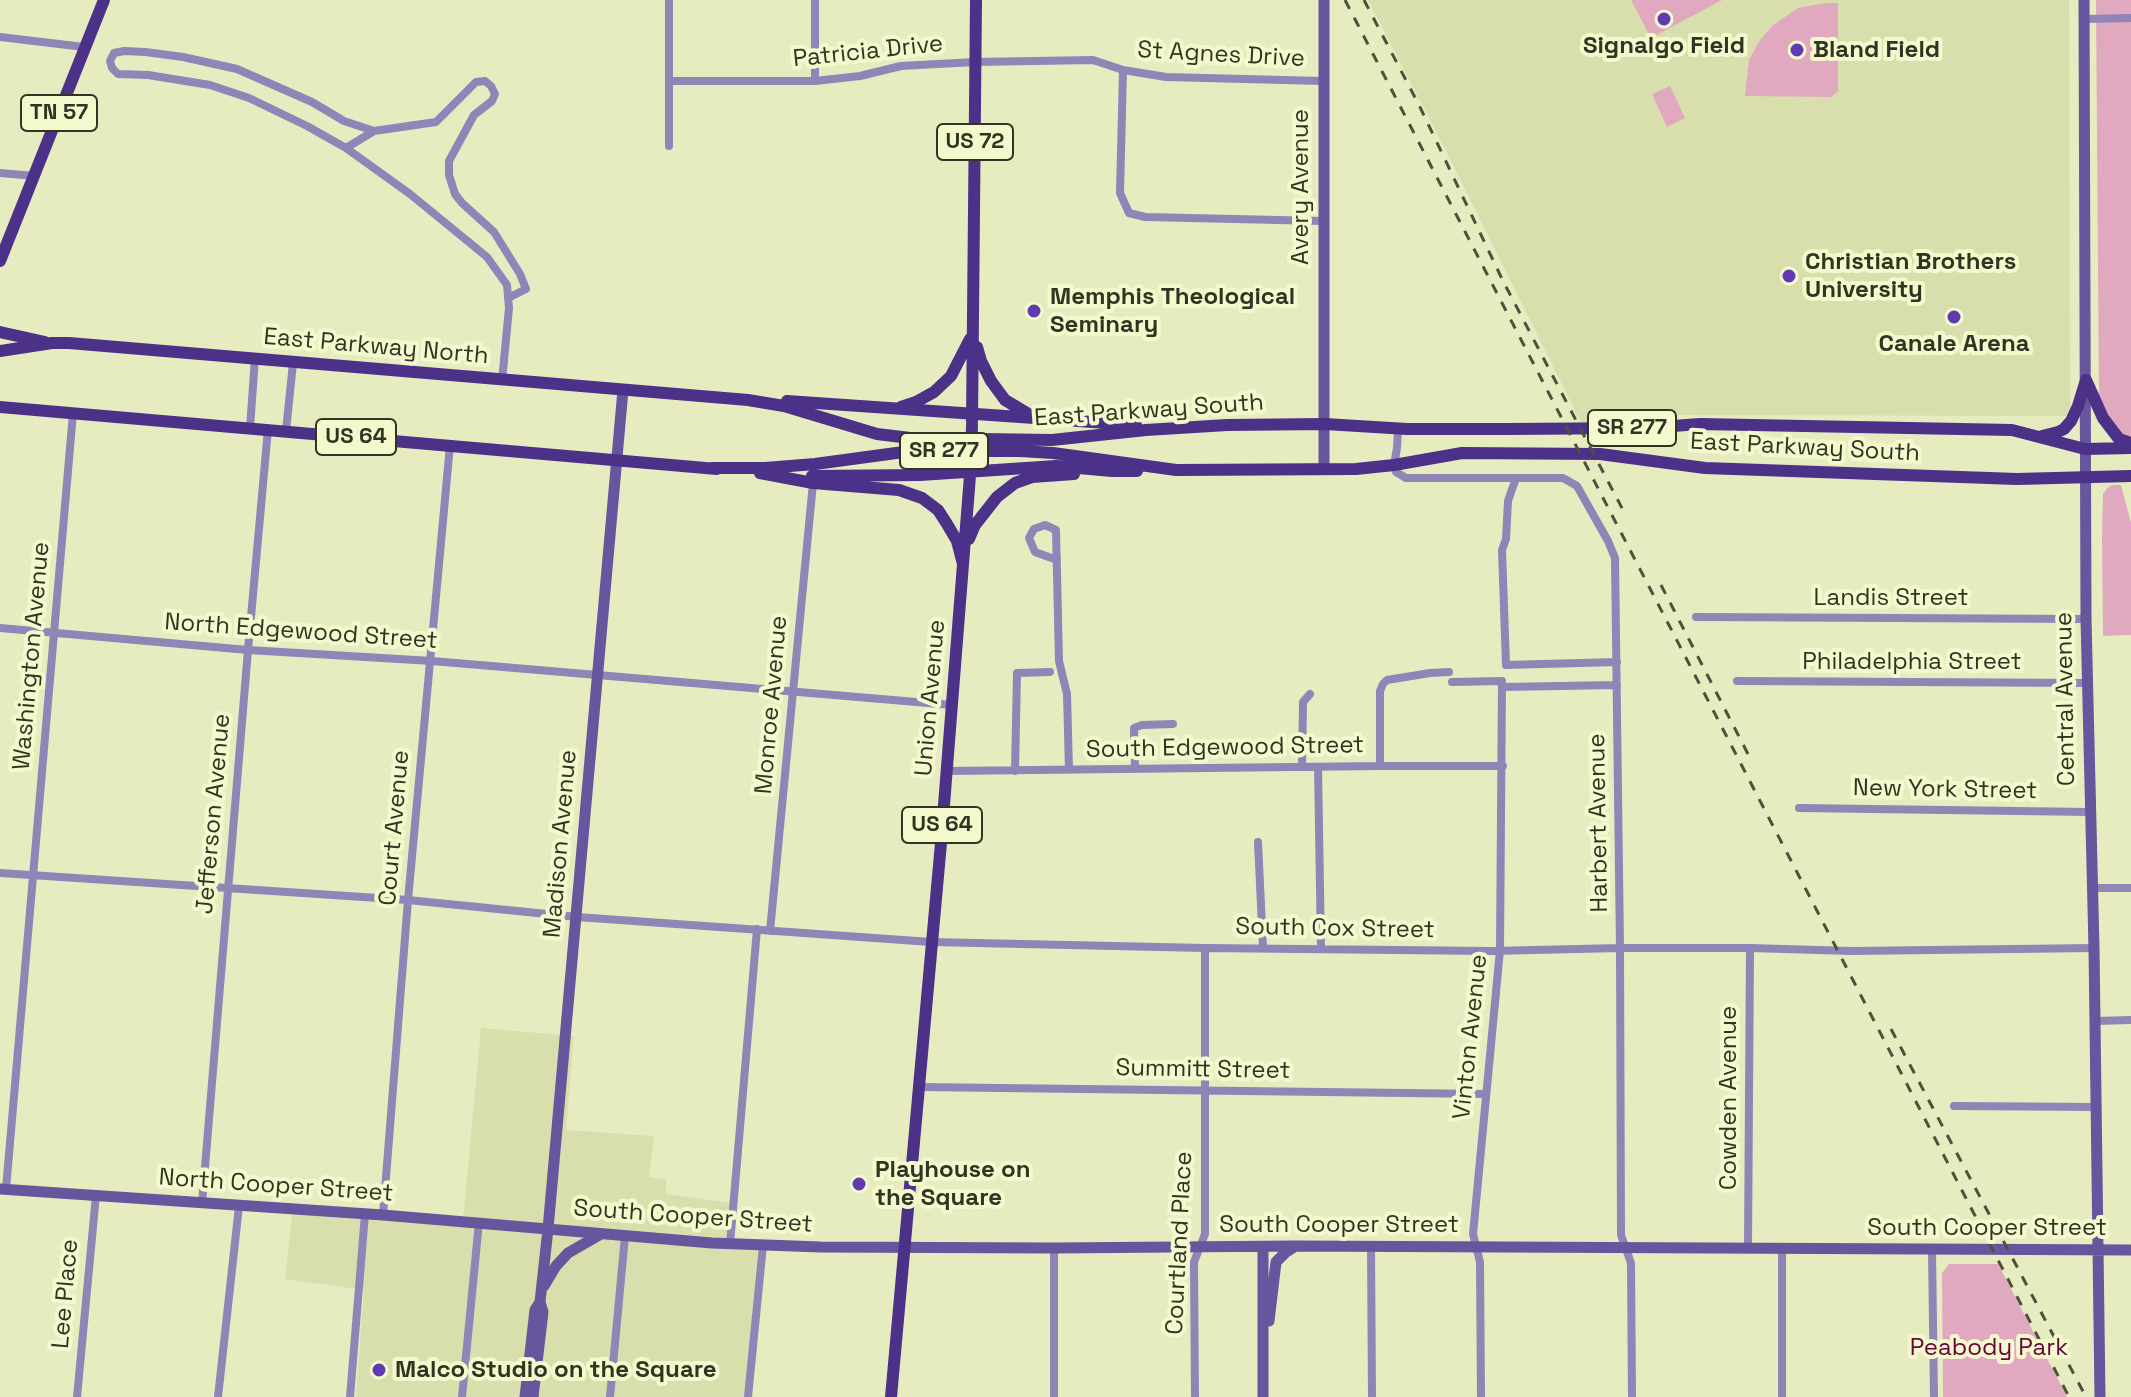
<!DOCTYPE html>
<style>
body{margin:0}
canvas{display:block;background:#e6ebc0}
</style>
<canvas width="2131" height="1397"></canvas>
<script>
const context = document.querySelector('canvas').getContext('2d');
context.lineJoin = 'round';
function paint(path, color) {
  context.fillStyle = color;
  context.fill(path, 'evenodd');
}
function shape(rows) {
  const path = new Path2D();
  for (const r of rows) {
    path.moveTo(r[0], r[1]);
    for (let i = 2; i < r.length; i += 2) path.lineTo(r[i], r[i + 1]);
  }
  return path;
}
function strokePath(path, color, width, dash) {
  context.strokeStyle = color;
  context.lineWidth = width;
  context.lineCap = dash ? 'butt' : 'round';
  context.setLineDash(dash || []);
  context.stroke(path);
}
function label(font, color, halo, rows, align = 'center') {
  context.font = font + ' "Space Grotesk",sans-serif';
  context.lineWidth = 8;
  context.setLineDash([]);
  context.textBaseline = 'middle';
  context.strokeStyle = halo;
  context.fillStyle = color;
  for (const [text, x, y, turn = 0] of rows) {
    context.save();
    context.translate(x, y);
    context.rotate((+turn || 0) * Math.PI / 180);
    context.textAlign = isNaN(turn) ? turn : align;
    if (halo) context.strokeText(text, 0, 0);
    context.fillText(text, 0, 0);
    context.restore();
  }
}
paint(shape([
 [1368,0,2069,0,2070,409,2066,416,1682,415,1581,423,1447,153],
 [481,1028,574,1036,566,1130,654,1136,649,1177,666,1179,666,1194,731,1203,727,1245,758,1248,745,1397,356,1397,364,1290,285,1279,293,1208,463,1221]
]), '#d9dfac');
paint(shape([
 [1631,0,1722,0,1651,38],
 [2096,0,2131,0,2131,440,2121,437,2099,399],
 [1825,3,1838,3,1838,91,1831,97,1745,96,1749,60,1760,40,1772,26,1798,8],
 [1670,86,1685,118,1667,127,1652,94],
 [2112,485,2121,485,2131,523,2131,635,2103,636,2102,536,2103,494,2107,488],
 [1949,1264,1998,1264,2067,1397,1943,1397,1942,1273]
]), '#e1a9bf');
strokePath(shape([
 [669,0,669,146],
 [815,0,815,81],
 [2085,19,2131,18],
 [0,37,84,47],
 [1123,70,1120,193,1129,213,1145,217,1323,221],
 [669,81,815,81,860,76,901,66,975,62,1093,60,1123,70,1166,77,1323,81],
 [374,131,344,121,312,102,237,69,183,57,145,52,124,51,114,53,110,61,112,68,118,74,148,75,210,85,249,98,307,126,346,148,410,194,487,257,507,285,509,308,502,381],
 [346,148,374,131,436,122,476,82,485,81,491,86,495,94,492,101,474,115,449,161,449,175,455,194,462,203,494,232,520,274,526,289,508,298],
 [0,173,35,176],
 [250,428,255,358],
 [1398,428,1397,448,1394,465,1396,472,1406,478,1563,478,1577,486,1608,541,1615,558,1620,948,1621,1235,1631,1263,1632,1397],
 [286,431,293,363],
 [1516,478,1508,501,1506,539,1502,550,1506,665,1617,662],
 [1057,560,1035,552,1029,538,1034,529,1045,525,1056,530,1059,661,1067,694,1069,770],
 [1696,617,2086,619],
 [0,628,248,650,432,661,952,705],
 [1737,681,2087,683],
 [1452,682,1502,681,1500,950,1473,1234,1480,1262,1481,1397],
 [1502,687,1617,685],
 [1380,766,1380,691,1383,684,1387,680,1430,673,1449,672],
 [1302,767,1303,702,1310,694],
 [1318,767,1321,949],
 [1135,769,1134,728,1142,725,1173,724],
 [947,771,1380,766,1503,766],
 [1015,771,1017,673,1050,672],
 [1799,808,2090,812],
 [1258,842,1263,948],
 [0,873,408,900,577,917,931,942,1205,948,1491,951,1620,948,1750,948,1851,951,2094,948],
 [2092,888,2131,888],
 [770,931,813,483],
 [2095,1021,2131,1020],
 [920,1087,1485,1094],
 [1954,1106,2096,1107],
 [6,1189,73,413],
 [202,1203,248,650,268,429],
 [383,1215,408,900,450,445],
 [730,1244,757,929],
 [1371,1247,1372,1397],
 [1748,1248,1750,948],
 [1782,1248,1782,1397],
 [1932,1250,1934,1397],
 [77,1397,96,1195],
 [218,1397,239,1206],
 [350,1397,365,1214],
 [462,1397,479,1222],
 [610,1397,625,1236],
 [748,1397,763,1245],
 [1054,1397,1054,1248],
 [1195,1397,1194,1262,1205,1234,1205,948]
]), '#8f85b7', 8);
strokePath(shape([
 [1324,0,1324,469],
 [2084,0,2086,619,2094,948,2100,1397],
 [0,1189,383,1215,712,1243,820,1247,1054,1248,1295,1246,2131,1250],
 [1263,1247,1263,1397],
 [544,1286,556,1266,568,1253,601,1234],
 [1269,1321,1276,1262,1285,1253,1294,1247],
 [525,1397,535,1310,540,1302,548,1229,623,390],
 [533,1397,543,1312,540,1302]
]), '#67559d', 11);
strokePath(shape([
 [0,261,104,0],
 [0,332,45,342],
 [977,347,981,361,991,381,1005,400,1030,415],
 [0,351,52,343,69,343,748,400,784,406,877,434,910,438,1052,440,1146,430,1227,425,1325,424,1407,429,1506,429,1646,428,1700,424,2012,430,2085,449,2131,448],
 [2086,380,2103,418,2119,439,2131,443],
 [787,401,1136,425],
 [0,407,717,469],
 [901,407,916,402,934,392,951,376,970,339],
 [972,421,976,0],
 [2042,436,2058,432,2064,429,2071,421,2078,406,2086,380],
 [712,468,765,468,815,464,911,451,1020,451,1053,453,1176,470,1356,469,1394,465,1462,453,1600,454,1705,468,2017,479,2131,476],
 [760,473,813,483,899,490,922,498,938,510,947,524,957,541,963,564],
 [812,476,920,475,1056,466,1112,471,1137,471],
 [969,539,975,525,997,497,1015,483,1032,477,1074,474],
 [891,1397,941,843,971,463]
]), '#4c3189', 12);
strokePath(shape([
 [1345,0,2069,1397],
 [1364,0,1419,105,1503,281,1623,510],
 [1661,585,1749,756],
 [1891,1029,2086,1397]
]), '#4e503b', 3, [10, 10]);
strokePath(shape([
 [971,463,972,425]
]), '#4c3189', 12);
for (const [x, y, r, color] of [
 [1664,19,8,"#613ab2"],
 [1797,50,8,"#613ab2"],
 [1789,276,8,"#613ab2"],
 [1034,311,8,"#613ab2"],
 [1954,317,8,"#613ab2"],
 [859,1184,8,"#613ab2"],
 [379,1370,8,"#613ab2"]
]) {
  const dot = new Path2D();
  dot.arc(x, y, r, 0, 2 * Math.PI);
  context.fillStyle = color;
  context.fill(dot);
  strokePath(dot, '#f3f9cd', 3);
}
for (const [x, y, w] of [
 [59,113,76],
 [975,142,76],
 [1632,428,88],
 [356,437,80],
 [944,451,88],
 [942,825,80]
]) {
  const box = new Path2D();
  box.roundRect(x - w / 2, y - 18, w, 36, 6);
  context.fillStyle = '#f3f9cd';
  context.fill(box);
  strokePath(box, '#323423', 2);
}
label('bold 22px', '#323423', null, [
 ["TN 57",59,113],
 ["US 72",975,142],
 ["SR 277",1632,428],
 ["US 64",356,437],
 ["SR 277",944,451],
 ["US 64",942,825]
]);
label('bold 24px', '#323423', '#f3f9cd', [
 ["Signalgo Field",1664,46,"center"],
 ["Bland Field",1813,50],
 ["Christian Brothers",1805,262],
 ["University",1805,290],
 ["Memphis Theological",1050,297],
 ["Seminary",1050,325],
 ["Canale Arena",1954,344,"center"],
 ["Playhouse on",875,1170],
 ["the Square",875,1198],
 ["Malco Studio on the Square",395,1370]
], 'left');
label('24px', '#323423', '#f3f9cd', [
 ["Patricia Drive",868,52,-6],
 ["St Agnes Drive",1221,55,3],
 ["Avery Avenue",1301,187,-90],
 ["East Parkway North",376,347,5],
 ["East Parkway South",1149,411,-4],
 ["East Parkway South",1805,448,3],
 ["Landis Street",1891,598],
 ["North Edgewood Street",301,632,4],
 ["Washington Avenue",32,656,-85],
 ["Philadelphia Street",1912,662],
 ["Union Avenue",931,698,-85],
 ["Central Avenue",2066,699,-91],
 ["Monroe Avenue",772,705,-85],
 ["South Edgewood Street",1225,748,-1],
 ["New York Street",1945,790,1],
 ["Jefferson Avenue",214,814,-85],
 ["Harbert Avenue",1599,823,-91],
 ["Court Avenue",395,828,-85],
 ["Madison Avenue",561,844,-85],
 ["South Cox Street",1335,929,1],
 ["Vinton Avenue",1471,1037,-84],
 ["Summitt Street",1203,1070,1],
 ["Cowden Avenue",1729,1098,-90],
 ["North Cooper Street",276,1186,4],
 ["South Cooper Street",693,1217,4],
 ["South Cooper Street",1339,1225],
 ["South Cooper Street",1987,1228],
 ["Courtland Place",1180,1243,-87],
 ["Lee Place",66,1294,-85]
]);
label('24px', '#67043d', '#f3f9cd', [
 ["Peabody Park",1989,1348]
]);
</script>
